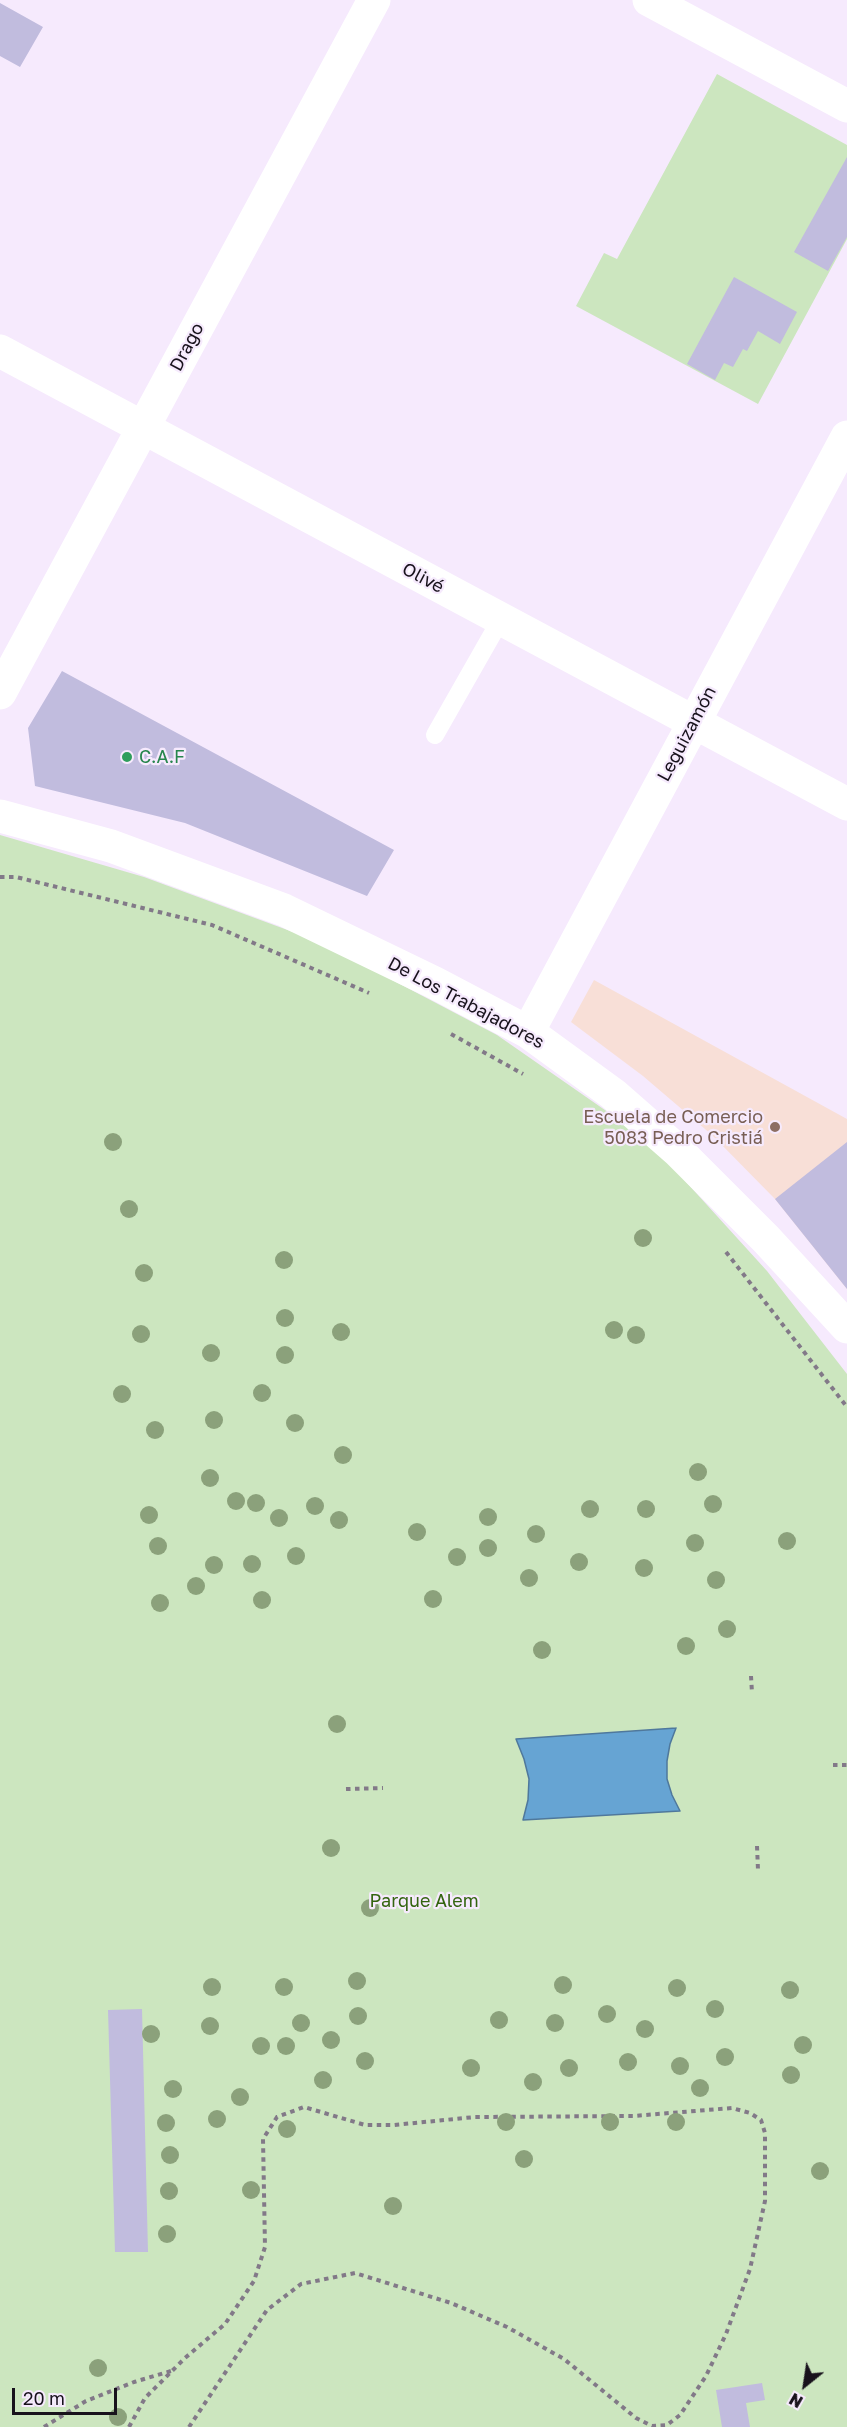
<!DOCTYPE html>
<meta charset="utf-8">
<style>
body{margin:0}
#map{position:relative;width:847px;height:2427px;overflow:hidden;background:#f6eafd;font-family:"Golos Text",sans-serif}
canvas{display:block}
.north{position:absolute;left:775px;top:2355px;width:60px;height:60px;-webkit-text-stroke:4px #f6eafd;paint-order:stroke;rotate:210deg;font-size:16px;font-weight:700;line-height:24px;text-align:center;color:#18121c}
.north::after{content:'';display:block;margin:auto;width:21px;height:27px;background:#18121c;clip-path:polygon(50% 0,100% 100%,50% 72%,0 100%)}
.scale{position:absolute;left:12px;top:2388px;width:105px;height:27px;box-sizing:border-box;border:3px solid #18121c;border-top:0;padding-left:8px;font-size:18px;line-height:21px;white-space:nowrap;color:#18121c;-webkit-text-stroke:4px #f6eafd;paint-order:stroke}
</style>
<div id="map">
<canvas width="847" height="2427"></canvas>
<div class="north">N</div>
<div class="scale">20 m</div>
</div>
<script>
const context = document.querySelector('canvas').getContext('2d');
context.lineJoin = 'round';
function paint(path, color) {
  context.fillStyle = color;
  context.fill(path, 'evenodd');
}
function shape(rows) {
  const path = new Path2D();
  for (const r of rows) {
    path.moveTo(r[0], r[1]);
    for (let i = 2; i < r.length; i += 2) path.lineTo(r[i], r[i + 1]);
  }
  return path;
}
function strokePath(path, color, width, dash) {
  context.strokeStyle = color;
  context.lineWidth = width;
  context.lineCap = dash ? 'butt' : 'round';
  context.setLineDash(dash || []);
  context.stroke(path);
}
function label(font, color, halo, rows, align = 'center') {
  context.font = font + ' "Golos Text",sans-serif';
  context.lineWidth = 4.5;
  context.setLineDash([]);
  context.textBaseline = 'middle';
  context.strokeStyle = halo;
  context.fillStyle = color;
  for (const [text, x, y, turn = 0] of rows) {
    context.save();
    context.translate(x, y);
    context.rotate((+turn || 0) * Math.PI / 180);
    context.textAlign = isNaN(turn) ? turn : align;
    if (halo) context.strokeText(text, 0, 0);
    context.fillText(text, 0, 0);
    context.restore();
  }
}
paint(shape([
 [594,980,847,1119,847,1289,775,1199,712,1135,643,1076,571,1022]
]), '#f8dfd7');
paint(shape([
 [717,74,847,145,847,239,758,404,576,306,604,253,617,259],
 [0,835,144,877,320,942,497,1035,648,1140,767,1271,847,1374,847,2427,0,2427]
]), '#cce6bf');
const water = shape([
 [676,1728,670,1744,667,1761,667,1779,672,1795,680,1811,523,1820,528,1800,529,1779,524,1759,516,1739,676,1728]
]);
paint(water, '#66a4d3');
strokePath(water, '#4f789c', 1.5);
paint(shape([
 [0,3,43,27,20,67,0,56],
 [847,157,847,237,828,271,794,252],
 [734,277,797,312,780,344,758,331,747,351,743,349,733,367,724,363,715,380,687,364],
 [62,671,394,850,367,896,185,823,35,786,28,728],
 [847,1142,847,1289,775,1199],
 [142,2009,148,2252,115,2252,108,2010],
 [762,2383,765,2400,746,2403,750,2427,722,2427,716,2390]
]), '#c1bcde');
strokePath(shape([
 [0,877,16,877,212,925,369,993],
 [451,1034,523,1074],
 [726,1252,847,1407],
 [751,1676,752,1693],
 [833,1765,847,1765],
 [346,1789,383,1788],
 [757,1846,758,1870],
 [44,2427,86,2401,134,2382,171,2371],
 [129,2427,145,2398,185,2358,225,2324,254,2281,265,2247,263,2139,277,2117,304,2107,365,2125,394,2125,475,2117,633,2116,732,2108,750,2113,761,2120,765,2133,765,2201,750,2269,726,2334,706,2376,680,2415,667,2425,652,2426,636,2418,564,2359,507,2327,451,2303,355,2273,301,2284,267,2310,189,2427]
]), '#827988', 4, [4.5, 4.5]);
strokePath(shape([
 [435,735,501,619]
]), '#fff', 18);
strokePath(shape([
 [649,0,847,106],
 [0,351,847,804],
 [0,693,374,0],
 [0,816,111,846,284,910,435,983,528,1032,613,1094,678,1151,766,1239,847,1327],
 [528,1032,847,437]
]), '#fff', 33);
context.fillStyle = '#8ba17b';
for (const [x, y] of [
 [113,1142],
 [129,1209],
 [643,1238],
 [284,1260],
 [144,1273],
 [285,1318],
 [614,1330],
 [341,1332],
 [141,1334],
 [636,1335],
 [211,1353],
 [285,1355],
 [262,1393],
 [122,1394],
 [214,1420],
 [295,1423],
 [155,1430],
 [343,1455],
 [698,1472],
 [210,1478],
 [236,1501],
 [256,1503],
 [713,1504],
 [315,1506],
 [590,1509],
 [646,1509],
 [149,1515],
 [488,1517],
 [279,1518],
 [339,1520],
 [417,1532],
 [536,1534],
 [787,1541],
 [695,1543],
 [158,1546],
 [488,1548],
 [296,1556],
 [457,1557],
 [579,1562],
 [252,1564],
 [214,1565],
 [644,1568],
 [529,1578],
 [716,1580],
 [196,1586],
 [433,1599],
 [262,1600],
 [160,1603],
 [727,1629],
 [686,1646],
 [542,1650],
 [337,1724],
 [331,1848],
 [370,1908],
 [357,1981],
 [563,1985],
 [212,1987],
 [284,1987],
 [677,1988],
 [790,1990],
 [715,2009],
 [607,2014],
 [358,2016],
 [499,2020],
 [301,2023],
 [555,2023],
 [210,2026],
 [645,2029],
 [151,2034],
 [331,2040],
 [803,2045],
 [261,2046],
 [286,2046],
 [725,2057],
 [365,2061],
 [628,2062],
 [680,2066],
 [471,2068],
 [569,2068],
 [791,2075],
 [323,2080],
 [533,2082],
 [700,2088],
 [173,2089],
 [240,2097],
 [217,2119],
 [506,2122],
 [610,2122],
 [676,2122],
 [166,2123],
 [287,2129],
 [170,2155],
 [524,2159],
 [820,2171],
 [251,2190],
 [169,2191],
 [393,2206],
 [167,2234],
 [98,2368],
 [118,2417]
]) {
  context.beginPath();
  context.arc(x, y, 9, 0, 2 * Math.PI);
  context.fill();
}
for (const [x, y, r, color] of [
 [127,757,6,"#2e9e5b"],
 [775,1127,6,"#8d6e63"]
]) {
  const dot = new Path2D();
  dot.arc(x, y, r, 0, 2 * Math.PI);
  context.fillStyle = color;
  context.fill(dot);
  strokePath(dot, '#f6eafd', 2);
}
label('18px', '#18121c', '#f6eafd', [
 ["Drago",187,347,-62],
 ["Olivé",423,578,28],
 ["Leguizamón",687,734,-62],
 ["De Los Trabajadores",466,1003,28]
]);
label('18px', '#27864d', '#f6eafd', [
 ["C.A.F",139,757]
], 'left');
label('18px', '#785e54', '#f6eafd', [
 ["Escuela de Comercio",763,1117],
 ["5083 Pedro Cristiá",763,1138]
], 'right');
label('18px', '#346510', '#f6eafd', [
 ["Parque Alem",424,1901]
]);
</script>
